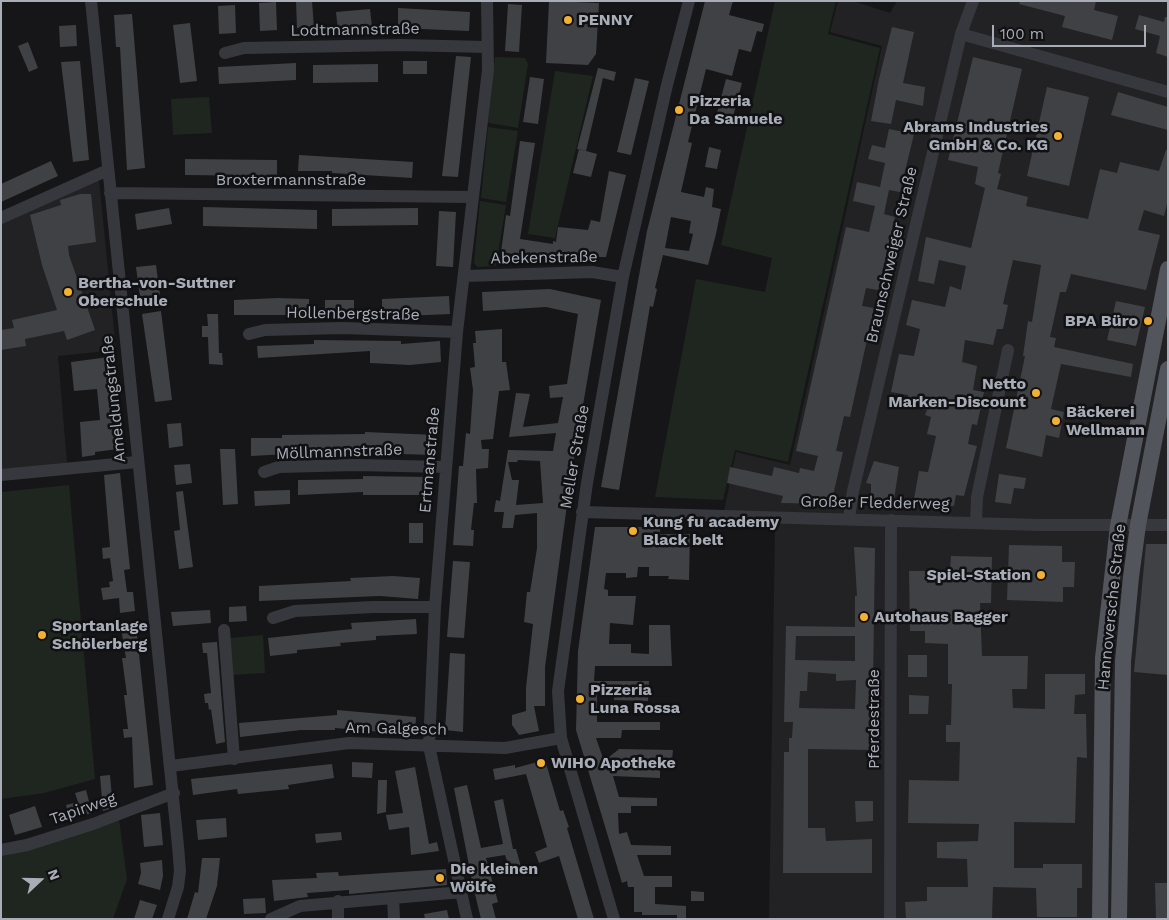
<!DOCTYPE html>
<meta charset="utf-8">
<style>
body{margin:0}
#map{position:relative;width:1169px;height:920px;overflow:hidden;background:#161618;font-family:"Work Sans",sans-serif}
canvas{display:block}
.frame{position:absolute;inset:0;border:2px solid #a8adb8;pointer-events:none}
.north{position:absolute;left:15px;top:855px;width:50px;height:50px;-webkit-text-stroke:4px #111113;paint-order:stroke;rotate:69deg;font-size:14px;font-weight:700;line-height:20px;text-align:center;color:#a8adb8}
.north::after{content:'';display:block;margin:auto;width:18px;height:22px;background:#a8adb8;clip-path:polygon(50% 0,100% 100%,50% 72%,0 100%)}
.scale{position:absolute;left:992px;top:25px;width:154px;height:22px;box-sizing:border-box;border:2px solid #a8adb8;border-top:0;padding-left:6px;font-size:15px;line-height:18px;white-space:nowrap;color:#a8adb8;-webkit-text-stroke:4px #111113;paint-order:stroke}
</style>
<div id="map">
<canvas width="1169" height="920"></canvas>
<div class="frame"></div>
<div class="north">N</div>
<div class="scale">100 m</div>
</div>
<script>
const context = document.querySelector('canvas').getContext('2d');
context.lineJoin = 'round';
function paint(path, color) {
  context.fillStyle = color;
  context.fill(path, 'evenodd');
}
function shape(rows) {
  const path = new Path2D();
  for (const r of rows) {
    path.moveTo(r[0], r[1]);
    for (let i = 2; i < r.length; i += 2) path.lineTo(r[i], r[i + 1]);
  }
  return path;
}
function strokePath(path, color, width, dash) {
  context.strokeStyle = color;
  context.lineWidth = width;
  context.lineCap = dash ? 'butt' : 'round';
  context.setLineDash(dash || []);
  context.stroke(path);
}
function label(font, color, halo, rows, align = 'center') {
  context.font = font + ' "Work Sans",sans-serif';
  context.lineWidth = 5;
  context.setLineDash([]);
  context.textBaseline = 'middle';
  context.strokeStyle = halo;
  context.fillStyle = color;
  for (const [text, x, y, turn = 0] of rows) {
    context.save();
    context.translate(x, y);
    context.rotate((+turn || 0) * Math.PI / 180);
    context.textAlign = isNaN(turn) ? turn : align;
    if (halo) context.strokeText(text, 0, 0);
    context.fillText(text, 0, 0);
    context.restore();
  }
}
paint(shape([
 [838,1,853,1,890,13,897,1,1168,1,1168,919,769,919,775,527,721,526,736,452,790,465,844,221,882,46,830,32],
 [99,180,116,350,58,356,67,463,1,470,1,224]
]), '#222225');
paint(shape([
 [775,1,836,1,828,34,880,48,788,462,735,450,723,500,655,497,696,279,765,292,772,258,721,245],
 [495,57,525,58,528,64,518,128,489,123,488,121],
 [555,71,593,76,555,238,528,234],
 [209,97,212,133,173,135,171,99],
 [488,127,518,131,506,202,481,198],
 [480,201,506,205,496,266,477,267,474,263],
 [69,485,95,779,44,793,1,799,1,492],
 [263,635,265,673,232,675,230,638],
 [119,819,127,879,113,919,1,919,1,857]
]), '#1e261f');
paint(shape([
 [296,1,312,1,314,28,297,28],
 [549,1,599,3,596,54,588,65,546,63],
 [705,1,733,1,729,15,764,24,762,32,757,31,751,52,739,49,732,76,706,69,688,142,692,143,681,192,704,197,706,187,714,189,712,207,721,209,716,234,708,265,663,255,655,288,657,289,653,307,650,306,619,490,601,487,647,231],
 [671,217,691,221,689,233,693,234,689,251,665,248],
 [1020,1,1096,1,1094,10,1118,16,1112,40,1062,27,1065,16,1019,4],
 [276,2,277,30,260,31,259,3],
 [508,4,522,5,519,52,505,51],
 [235,5,236,33,219,34,218,6],
 [398,8,470,12,469,31,398,28],
 [370,9,372,27,338,30,336,12],
 [132,14,145,168,127,170,120,47,116,47,114,15],
 [1139,15,1164,22,1165,17,1168,17,1168,57,1156,53,1160,36,1135,29],
 [190,23,197,81,180,83,173,25],
 [76,25,77,46,60,47,59,26],
 [892,27,914,32,903,83,925,87,923,106,896,100,891,124,871,121,879,79],
 [28,42,38,68,29,72,18,46],
 [456,56,471,57,458,177,442,176],
 [973,57,1022,69,998,173,1001,174,997,189,1028,197,1026,206,1088,219,1100,169,1117,173,1120,162,1159,171,1166,150,1168,150,1168,200,1164,216,1144,210,1138,230,1160,235,1146,290,1071,274,1066,292,1060,292,1050,337,1056,338,1054,347,1133,364,1131,377,1061,364,1051,409,1064,412,1059,438,1046,435,1042,457,1006,448,1025,356,1023,356,1028,321,1032,322,1041,265,1013,260,1003,304,1008,305,1003,329,997,329,993,345,965,340,962,362,977,366,973,390,984,392,977,425,972,424,968,444,977,446,964,496,956,495,954,506,913,504,919,471,928,472,936,436,927,434,931,417,925,415,927,410,906,406,908,395,891,392,899,354,914,356,920,329,906,325,912,300,945,307,950,286,961,290,966,266,939,260,934,284,918,281,926,237,971,248,985,188,975,184,978,167,948,160],
 [80,61,89,160,73,162,61,62],
 [403,61,427,61,427,74,403,74],
 [296,63,296,80,219,84,218,67],
 [378,64,378,82,313,83,313,65],
 [598,68,616,72,614,81,603,78,586,151,577,149],
 [530,77,544,79,538,124,523,122],
 [635,78,649,81,631,155,617,152],
 [726,79,742,83,733,117,717,113],
 [1047,87,1089,97,1069,186,1027,176],
 [1118,92,1168,107,1168,130,1111,115],
 [889,129,914,134,900,192,889,190,884,214,895,217,878,290,866,288,862,306,874,308,850,417,844,416,836,451,843,452,831,504,781,503,783,496,727,483,730,467,772,476,774,467,799,473,800,468,814,471,818,456,796,451,846,227,869,232,875,206,853,201,857,182,880,187,885,163,868,159,872,145,885,148],
 [520,141,535,143,520,239,553,244,553,241,556,242,558,227,588,230,591,220,600,222,609,171,626,175,606,257,595,257,594,262,576,259,575,263,544,256,544,259,501,252,506,215,510,216],
 [709,147,721,150,717,169,705,167],
 [579,149,597,154,591,177,573,173],
 [299,155,413,162,412,178,332,173,332,171,298,171],
 [185,159,277,160,277,176,185,175],
 [51,161,58,176,1,202,1,184],
 [80,194,91,194,96,242,68,246,69,255,95,330,67,340,64,331,25,339,26,346,1,350,1,330,14,328,12,320,57,310,42,265,30,215,61,205,60,200],
 [203,207,317,210,317,229,203,226],
 [169,208,172,224,137,230,135,214],
 [418,208,418,225,332,226,332,209],
 [439,211,456,212,453,267,436,266],
 [156,265,160,295,140,297,136,267],
 [550,289,601,300,571,475,545,667,545,706,534,706,539,731,519,735,512,725,512,715,526,711,526,688,533,624,524,622,527,592,530,592,537,548,537,513,515,515,513,528,502,528,504,512,494,512,496,500,500,501,508,450,553,451,556,433,509,437,516,393,530,394,523,427,558,423,563,397,550,398,549,386,567,384,578,314,546,307,483,311,482,292],
 [518,460,540,461,543,503,516,505,519,480,512,480,508,462,517,462],
 [449,296,450,314,382,317,382,299],
 [278,298,309,299,309,315,234,315,234,300],
 [325,300,354,300,354,317,325,317],
 [1116,301,1145,307,1136,346,1107,340],
 [161,311,172,400,155,402,142,314],
 [207,314,218,314,219,353,222,353,223,365,209,364,208,337,202,337,202,326,208,326],
 [502,329,502,362,506,362,510,390,499,391,493,439,481,440,482,449,489,449,488,468,476,469,477,503,474,503,471,530,474,530,473,546,453,545,459,466,463,466,466,433,470,434,473,390,470,368,475,367,473,343,476,343,475,331],
 [314,340,401,341,401,344,440,341,441,362,410,365,370,363,370,351,258,358,257,346,314,344],
 [109,357,118,449,95,452,95,455,82,457,80,422,100,420,97,389,74,391,71,362],
 [181,423,183,446,169,448,167,424],
 [365,432,436,435,435,455,327,452,251,456,251,438,282,438,282,435,365,434],
 [220,449,235,449,238,504,223,505],
 [874,461,899,467,894,499,871,499,871,484,866,483],
 [190,464,192,483,176,485,174,465],
 [120,473,130,569,124,570,127,592,133,592,135,611,120,613,119,598,103,600,101,588,110,587,109,582,113,581,110,558,103,559,102,548,110,547,104,475],
 [999,474,1026,478,1024,489,1014,488,1011,504,995,502],
 [363,476,431,477,431,495,363,495,363,492,298,495,298,480,363,479],
 [290,490,290,504,255,506,254,491],
 [183,491,193,567,179,569,174,531,180,530,176,492],
 [409,523,423,523,423,543,409,543],
 [595,527,660,527,660,534,690,534,689,580,668,579,669,576,649,576,649,567,638,567,637,577,626,578,626,573,606,573,604,589,608,590,608,596,636,596,633,625,610,623,609,644,631,644,631,653,649,654,649,625,670,625,672,666,595,666,594,681,649,681,648,701,614,700,614,692,597,692,597,722,660,722,660,730,622,730,621,738,596,738,604,761,619,749,673,750,672,760,660,759,660,778,613,776,619,797,657,798,657,806,631,806,631,813,618,813,619,834,627,832,631,845,671,846,671,855,637,855,644,876,672,876,672,887,655,887,655,904,686,906,686,919,677,919,677,915,642,915,642,912,634,912,634,887,628,887,627,881,622,883,576,730,578,651],
 [1146,544,1168,544,1168,675,1134,672],
 [1009,545,1062,546,1062,562,1075,562,1074,587,1063,587,1063,602,1007,600],
 [854,547,875,548,872,750,808,749,808,828,825,828,826,841,872,839,872,873,783,873,784,752,789,752,789,738,792,738,793,722,784,722,786,626,855,627,855,596,857,596],
 [796,636,855,636,855,661,795,660],
 [808,672,836,674,836,681,856,680,855,709,799,708,800,691,807,691],
 [951,556,992,557,991,603,980,603,982,656,1028,656,1027,689,1012,689,1013,708,1045,709,1045,674,1085,674,1085,694,1075,695,1074,714,1086,714,1087,758,1077,757,1075,823,1014,822,1014,868,1043,868,1043,864,1082,864,1082,888,1077,888,1077,917,1037,917,1036,888,993,887,992,919,906,919,905,902,927,901,927,887,968,887,967,859,937,858,937,842,978,841,979,824,908,823,909,780,959,781,960,742,946,742,946,725,951,725,952,684,948,684,948,644,925,643,925,631,910,631,909,571,926,571,927,583,949,582],
 [453,561,470,562,464,638,447,637],
 [393,576,420,578,418,599,380,596,259,601,259,586,351,581,350,578],
 [246,606,247,621,229,622,229,607],
 [210,610,211,623,173,626,171,612],
 [416,619,417,634,376,636,376,640,340,643,341,646,297,650,297,653,270,656,268,638,352,629,351,623],
 [136,626,153,785,134,788,132,737,124,738,123,729,128,729,124,695,127,695,122,658,126,658,121,628],
 [217,642,225,742,216,744,211,709,209,710,208,703,205,703,204,694,211,693,207,653,203,653,202,643],
 [450,653,465,654,463,732,445,730],
 [908,655,927,655,927,677,908,677],
 [909,695,929,696,928,714,909,714],
 [337,710,416,717,415,735,335,728,335,730,301,730,240,737,239,723,337,715],
 [545,760,560,811,563,810,569,827,567,828,594,919,578,919,559,856,539,863,535,852,547,847,526,774,495,780,493,769,515,765,515,768],
 [352,762,373,763,372,778,352,777],
 [332,764,334,778,288,785,289,789,238,794,237,789,193,795,191,779],
 [415,767,429,844,437,842,439,851,411,855,409,827,389,830,386,815,403,813,395,771],
 [110,775,113,808,103,811,100,776],
 [378,780,387,780,386,812,377,814],
 [467,785,481,848,503,844,494,801,503,799,513,849,516,849,522,870,511,873,505,855,486,858,498,902,492,904,496,919,481,919,473,886,454,788],
 [86,790,92,813,70,819,66,805,78,802,75,793],
 [855,801,873,801,873,821,856,822],
 [35,806,42,827,15,835,9,815],
 [160,813,163,845,144,847,141,815],
 [226,818,227,837,198,840,196,820],
 [341,832,342,840,316,843,315,834],
 [202,858,220,858,217,886,206,919,187,919,195,892,198,893],
 [162,860,163,876,160,890,138,884,141,873,140,863],
 [446,869,447,885,349,894,349,890,307,893,308,897,274,901,272,880,317,878,316,873,338,872,339,876],
 [1155,883,1168,883,1168,919,1156,919],
 [691,891,704,892,704,901,691,901],
 [265,898,266,913,244,914,243,899],
 [140,900,157,905,152,919,134,919],
 [447,910,449,919,425,919,424,914]
]), '#404145');
strokePath(shape([
 [91,1,178,846,180,871,178,887,168,919],
 [961,34,1168,92],
 [225,53,244,48,401,45,486,47],
 [110,193,471,197],
 [1,218,108,170],
 [465,276,592,272,623,277],
 [249,334,265,330,343,328,457,332],
 [264,472,279,467,355,465,446,467],
 [1,475,137,462],
 [582,512,1040,525,1168,525],
 [849,518,853,491,961,34,973,1],
 [976,522,977,497,1008,350],
 [273,618,295,611,373,607,435,607],
 [224,630,234,759],
 [171,766,349,743,505,748,561,738],
 [1,850,27,845,93,824,174,793],
 [393,898,394,919],
 [271,919,300,906,462,892],
 [338,919,338,901],
 [467,919,429,746,435,607,457,332,488,70,487,1],
 [614,919,561,738,558,691,587,483,623,277,667,85,689,1],
 [890,919,891,520]
]), '#37383d', 12);
strokePath(shape([
 [1100,919,1103,658,1118,526,1168,269],
 [1119,919,1123,661,1131,577,1138,525,1168,369]
]), '#53555c', 16);
for (const [x, y, r, color] of [
 [568,20,5,"#f2b134"],
 [679,110,5,"#f2b134"],
 [1058,136,5,"#f2b134"],
 [68,292,5,"#f2b134"],
 [1148,321,5,"#f2b134"],
 [1036,393,5,"#f2b134"],
 [1056,421,5,"#f2b134"],
 [633,531,5,"#f2b134"],
 [1041,575,5,"#f2b134"],
 [864,617,5,"#f2b134"],
 [42,635,5,"#f2b134"],
 [580,699,5,"#f2b134"],
 [541,763,5,"#f2b134"],
 [440,878,5,"#f2b134"]
]) {
  const dot = new Path2D();
  dot.arc(x, y, r, 0, 2 * Math.PI);
  context.fillStyle = color;
  context.fill(dot);
  strokePath(dot, '#111113', 2);
}
label('bold 16px', '#a8adb8', '#111113', [
 ["PENNY",578,20],
 ["Pizzeria",689,101],
 ["Da Samuele",689,119],
 ["Abrams Industries",1048,127,"right"],
 ["GmbH & Co. KG",1048,145,"right"],
 ["Bertha-von-Suttner",78,283],
 ["Oberschule",78,301],
 ["BPA Büro",1138,321,"right"],
 ["Netto",1026,384,"right"],
 ["Marken-Discount",1026,402,"right"],
 ["Bäckerei",1066,412],
 ["Wellmann",1066,430],
 ["Kung fu academy",643,522],
 ["Black belt",643,540],
 ["Spiel-Station",1031,575,"right"],
 ["Autohaus Bagger",874,617],
 ["Sportanlage",52,626],
 ["Schölerberg",52,644],
 ["Pizzeria",590,690],
 ["Luna Rossa",590,708],
 ["WIHO Apotheke",551,763],
 ["Die kleinen",450,869],
 ["Wölfe",450,887]
], 'left');
label('16px', '#a8adb8', '#111113', [
 ["Lodtmannstraße",355,30,-1],
 ["Broxtermannstraße",291,180],
 ["Braunschweiger Straße",892,255,-77],
 ["Abekenstraße",544,258,-1],
 ["Hollenbergstraße",353,314,1],
 ["Ameldungstraße",114,399,-96],
 ["Möllmannstraße",339,452,-2],
 ["Meller Straße",575,457,-80],
 ["Ertmanstraße",430,460,-85],
 ["Großer Fledderweg",875,503,1],
 ["Hannoversche Straße",1112,607,-84],
 ["Pferdestraße",874,719,-90],
 ["Am Galgesch",396,729,1],
 ["Tapirweg",83,809,-19]
]);
</script>
